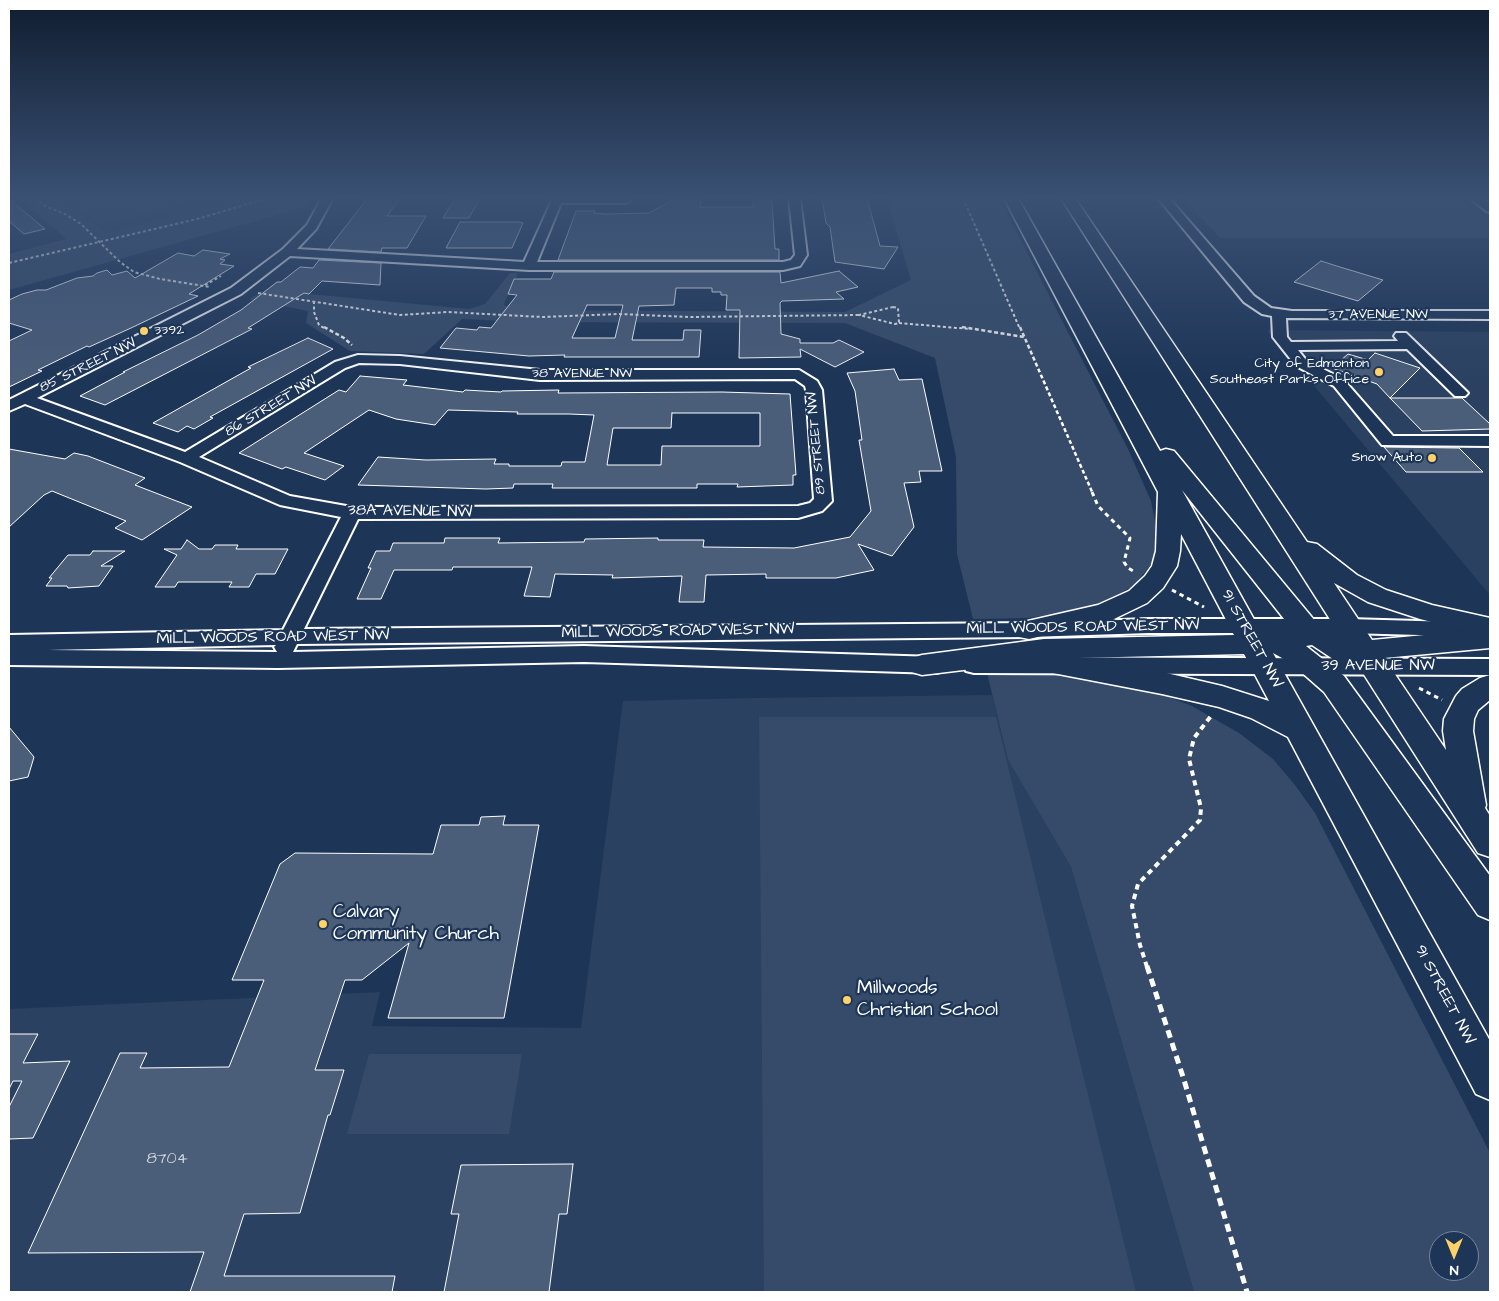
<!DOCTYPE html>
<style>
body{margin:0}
#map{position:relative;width:1499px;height:1301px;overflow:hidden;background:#1d3557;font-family:"Architects Daughter",sans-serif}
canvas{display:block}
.frame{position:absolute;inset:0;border:10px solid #fff;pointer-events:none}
.north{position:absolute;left:1429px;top:1231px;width:50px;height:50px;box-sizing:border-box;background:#1d3557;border:1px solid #77869a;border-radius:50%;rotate:180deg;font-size:14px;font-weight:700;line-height:20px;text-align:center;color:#fff}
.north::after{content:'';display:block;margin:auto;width:18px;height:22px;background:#ffd166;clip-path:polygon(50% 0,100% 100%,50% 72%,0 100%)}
</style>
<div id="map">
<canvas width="1499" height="1301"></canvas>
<div class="frame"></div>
<div class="north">N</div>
</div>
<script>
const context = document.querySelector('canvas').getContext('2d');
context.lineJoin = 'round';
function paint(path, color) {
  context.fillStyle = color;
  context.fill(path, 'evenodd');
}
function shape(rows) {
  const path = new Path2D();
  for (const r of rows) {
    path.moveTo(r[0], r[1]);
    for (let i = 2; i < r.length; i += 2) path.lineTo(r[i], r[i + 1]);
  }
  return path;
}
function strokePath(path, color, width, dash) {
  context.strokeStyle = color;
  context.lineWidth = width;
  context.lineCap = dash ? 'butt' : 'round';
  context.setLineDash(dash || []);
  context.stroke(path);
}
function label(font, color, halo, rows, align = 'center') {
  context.font = font + ' "Architects Daughter",sans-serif';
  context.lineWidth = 4.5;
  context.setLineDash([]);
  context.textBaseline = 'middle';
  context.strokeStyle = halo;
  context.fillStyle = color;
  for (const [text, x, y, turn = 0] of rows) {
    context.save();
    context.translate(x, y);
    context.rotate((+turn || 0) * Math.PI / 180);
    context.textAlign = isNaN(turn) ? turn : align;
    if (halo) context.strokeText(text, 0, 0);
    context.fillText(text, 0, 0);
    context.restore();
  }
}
paint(shape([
 [61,198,239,198,107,233],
 [1456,198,1490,198,1490,221],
 [1267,330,1490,332,1490,595],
 [992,695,1008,760,1071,867,1194,1292,9,1292,9,1009,380,992,372,1026,581,1028,623,701,751,698]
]), '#2a4161');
paint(shape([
 [20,198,75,198,65,201,107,233,239,198,311,198,309,206,9,290,9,254,66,239],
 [87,198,206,198,98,225,72,201],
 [887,198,999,198,1128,449,1151,501,1158,537,1154,557,1150,566,1137,582,1124,592,1094,606,1064,613,1027,618,973,619,957,554,956,457,935,358,845,323,530,322,462,319,424,354,350,351,306,323,308,311,249,299,266,290,469,309,485,304,510,273,518,273,504,304,509,310,845,312,911,280],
 [1183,198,1456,198,1490,221,1490,238,1220,238],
 [987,673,1063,675,1141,688,1164,695,1192,706,1239,733,1273,759,1295,785,1315,813,1490,1153,1490,1292,1194,1292,1071,867,1008,760],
 [1439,1241,1469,1241,1469,1271,1439,1271],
 [759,717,996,717,1136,1292,764,1292],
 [369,1054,522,1054,509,1134,347,1134]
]), '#364b69');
const building = shape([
 [368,198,400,198,387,216,426,216,407,248,382,248,381,252,328,249,368,198],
 [455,198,480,198,469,218,443,218,455,198],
 [674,198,701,199,700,207,753,207,753,198,770,198,770,201,772,201,775,249,779,249,779,260,558,260,576,211,595,211,594,213,606,214,649,213,669,202,670,199,674,198],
 [822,198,867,198,880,246,898,247,884,269,835,262,830,227,826,223,822,198],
 [9,199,45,229,24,234,9,221,9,199],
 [460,222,519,222,523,223,512,248,446,248,460,222],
 [203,250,230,254,220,259,225,260,220,264,234,266,189,294,198,296,131,328,89,347,87,346,38,370,42,371,9,387,9,341,32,330,9,323,9,300,22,294,37,290,46,290,77,278,93,276,97,273,107,270,112,275,127,271,135,278,178,253,194,256,203,250],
 [319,260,381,263,380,285,322,281,309,294,304,293,248,328,252,329,105,405,80,396,125,372,123,372,198,335,241,310,277,282,281,282,300,267,313,268,319,260],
 [1321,261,1340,267,1383,280,1358,301,1294,282,1321,261],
 [839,271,858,287,836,292,844,299,782,301,780,303,781,334,800,339,800,343,833,343,839,340,864,352,835,367,800,349,801,357,739,358,740,310,726,310,727,295,721,295,721,292,712,292,712,288,676,288,674,305,639,306,632,340,683,340,684,330,701,330,699,357,564,357,565,355,529,356,440,348,456,328,477,330,479,327,491,328,517,295,508,294,514,279,551,279,554,272,780,272,781,283,839,271],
 [587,305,623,305,615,338,572,338,587,305],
 [308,338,333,349,210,417,213,418,194,429,187,426,178,432,153,423,251,368,248,367,308,338],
 [1375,353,1420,368,1390,398,1377,384,1332,368,1348,354,1368,360,1375,353],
 [894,369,899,380,922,379,942,471,919,471,921,482,904,483,914,527,892,556,858,544,874,570,836,578,766,578,766,574,706,575,704,602,679,602,682,576,612,578,613,575,555,574,550,597,524,596,532,567,453,567,452,570,394,570,381,599,357,599,371,568,368,568,376,551,390,551,393,543,444,543,445,538,500,538,498,543,584,542,585,539,658,538,658,540,704,540,703,547,794,548,850,537,871,511,859,440,862,440,855,391,847,373,894,369],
 [360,376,407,380,403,385,463,392,465,390,501,392,502,391,559,390,558,393,722,392,790,394,796,475,793,475,793,485,737,487,738,484,697,484,697,488,552,488,553,484,514,484,513,488,486,489,358,485,378,457,426,460,496,459,494,464,509,464,509,466,561,466,562,462,585,462,594,415,569,414,517,414,518,412,448,410,435,425,396,419,369,410,304,453,344,466,325,480,286,467,282,469,239,453,339,390,346,392,360,376],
 [672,413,760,413,760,446,662,446,661,465,607,465,613,428,671,428,672,413],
 [1390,398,1462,398,1490,424,1490,429,1422,431,1390,398],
 [1384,447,1459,448,1483,472,1406,472,1384,447],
 [9,449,65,459,74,453,88,456,145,478,135,485,192,507,142,540,115,528,126,521,52,491,44,495,9,527,9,449],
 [187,540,199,549,212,549,215,545,238,545,236,549,288,549,275,574,256,574,249,587,229,587,232,582,178,582,175,587,155,587,177,555,164,549,181,549,187,540],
 [93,551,125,551,101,566,113,566,99,586,68,588,67,586,46,586,52,578,49,578,68,555,90,555,93,551],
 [9,727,34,757,28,777,9,781,9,727],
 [505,816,503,825,539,825,504,1018,388,1018,409,943,362,980,345,980,315,1070,344,1070,330,1115,328,1115,300,1213,244,1214,224,1276,395,1276,392,1292,190,1292,204,1252,28,1253,120,1053,147,1053,140,1068,229,1067,264,980,232,980,280,864,295,853,433,854,441,825,479,825,481,817,505,816],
 [9,1034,38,1034,23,1063,70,1061,33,1138,9,1139,9,1107,22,1081,13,1081,9,1089,9,1034],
 [573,1164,567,1214,559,1214,549,1292,444,1292,459,1214,451,1214,461,1165,573,1164]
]);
paint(building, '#4a5d79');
strokePath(building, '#fff', 1);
const minor = shape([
 [322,198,333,198,316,229,297,249,524,262,553,198,628,198,630,200,628,202,624,203,561,203,537,262,783,262,791,260,795,255,789,198,800,198,807,255,800,266,783,270,529,270,290,256,241,294,37,398,185,452,335,362,358,355,400,356,540,370,799,370,817,381,822,390,832,501,822,511,798,518,358,519,304,629,1029,623,1149,619,1348,619,1490,623,1490,637,1348,633,1149,633,1029,637,297,644,293,652,584,646,936,657,944,659,947,665,944,671,936,673,584,662,278,668,9,665,9,635,283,630,341,517,280,505,180,462,25,404,9,411,9,400,231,288,283,249,307,225,322,198],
 [359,363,400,364,540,380,795,379,805,386,806,390,814,499,810,503,798,506,352,507,290,496,199,457,345,368,359,363],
 [276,645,274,647,277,652,48,650,276,645],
 [1158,198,1169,198,1254,296,1271,308,1292,311,1490,311,1490,319,1286,318,1287,337,1291,342,1398,341,1394,336,1396,333,1406,333,1465,390,1468,393,1465,396,1455,396,1407,349,1298,350,1306,360,1344,380,1393,436,1490,436,1490,446,1382,445,1334,386,1296,366,1273,337,1272,316,1262,314,1244,302,1158,198],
 [1470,198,1482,198,1490,204,1490,212,1486,211,1470,198],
 [974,657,1490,659,1490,675,974,673,966,671,963,665,966,659,974,657]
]);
const major = shape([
 [1004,198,1018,198,1160,451,1166,449,1174,451,1315,621,1320,624,1331,621,1061,198,1075,198,1307,542,1317,544,1357,575,1386,590,1432,605,1490,618,1490,648,1384,658,1446,750,1443,731,1444,719,1456,696,1462,689,1480,678,1490,675,1490,700,1478,710,1474,719,1473,731,1486,805,1485,808,1490,816,1490,857,1478,853,1363,673,1333,659,1312,645,1306,646,1344,676,1490,876,1490,920,1478,915,1324,692,1291,663,1273,653,1490,1041,1490,1100,1476,1094,1288,737,1251,718,1219,707,1162,694,1053,673,1049,666,1054,659,922,675,912,672,908,665,912,658,922,655,1044,639,1234,635,1181,534,1180,551,1177,566,1163,588,1147,603,1114,619,1029,639,1019,637,1016,630,1019,623,1098,605,1129,591,1145,576,1152,566,1156,551,1158,492,1004,198],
 [1182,490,1292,629,1276,631,1270,629,1261,632,1182,490],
 [1334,583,1368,602,1420,619,1466,631,1372,640,1334,583],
 [1244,654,1269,701,1222,686,1162,672,1077,658,1244,654]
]);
strokePath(minor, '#fff', 4);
strokePath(major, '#fff', 3);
strokePath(shape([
 [35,198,45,206,65,214,81,224,120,262,134,272,160,279,210,287],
 [963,198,1020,329],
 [9,263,197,219,268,198],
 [205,285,221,276],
 [258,293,400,315,448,312,542,317,619,314,689,317,859,315],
 [314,301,314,312,319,325,326,329],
 [893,307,898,308,899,323,895,324,859,315,893,307],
 [899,323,970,329]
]), '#fff', 2, [3, 2.5]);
strokePath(shape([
 [324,327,344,338,352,345],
 [962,327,1024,337],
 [1020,327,1093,494]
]), '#fff', 2.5, [4, 2.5]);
strokePath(shape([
 [1092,492,1098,506,1130,538,1124,562,1128,568,1135,572],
 [1172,590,1204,607],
 [1419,688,1442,700]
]), '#fff', 3, [4.5, 4]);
strokePath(shape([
 [1147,967,1140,945,1132,906,1138,884,1200,820,1201,808,1189,759,1194,738,1211,716]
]), '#fff', 4, [5.5, 4.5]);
strokePath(shape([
 [1147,966,1184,1080,1247,1292]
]), '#fff', 5, [8, 5.5]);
paint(minor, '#1d3557');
paint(major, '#1d3557');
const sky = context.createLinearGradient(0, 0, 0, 380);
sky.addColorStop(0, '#101d30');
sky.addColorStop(0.52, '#3a5174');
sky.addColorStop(1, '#3a517400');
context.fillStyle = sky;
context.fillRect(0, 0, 1499, 380);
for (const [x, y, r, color] of [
 [144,331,5,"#ffd166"],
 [1379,372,5,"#ffd166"],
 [1432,458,5,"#ffd166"],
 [323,924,5,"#ffd166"],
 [847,1000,5,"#ffd166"]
]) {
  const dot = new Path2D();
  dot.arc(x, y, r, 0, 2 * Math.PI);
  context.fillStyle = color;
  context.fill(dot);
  strokePath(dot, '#1d3557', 2);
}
label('14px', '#fff', '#1d3557', [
 ["37 AVENUE NW",1378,315],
 ["85 STREET NW",88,366,-26],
 ["38 AVENUE NW",582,374],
 ["86 STREET NW",271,407,-31],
 ["89 STREET NW",817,443,-95]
]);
label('14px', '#fff', '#1d3557', [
 ["3392",154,331,"left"],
 ["City of Edmonton",1369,364],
 ["Southeast Parks Office",1369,380],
 ["Snow Auto",1422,458]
], 'right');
label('16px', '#fff', '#1d3557', [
 ["38A AVENUE NW",410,512,1],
 ["MILL WOODS ROAD WEST NW",1083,628,-1],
 ["MILL WOODS ROAD WEST NW",678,632,-1],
 ["MILL WOODS ROAD WEST NW",273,638,-1],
 ["91 STREET NW",1251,639,61],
 ["39 AVENUE NW",1378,667],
 ["91 STREET NW",1444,995,62]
]);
label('16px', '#d2d6de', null, [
 ["8704",167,1160]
]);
label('19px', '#fff', '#1d3557', [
 ["Calvary",333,913],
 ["Community Church",333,935],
 ["Millwoods",857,989],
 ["Christian School",857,1011]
], 'left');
</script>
